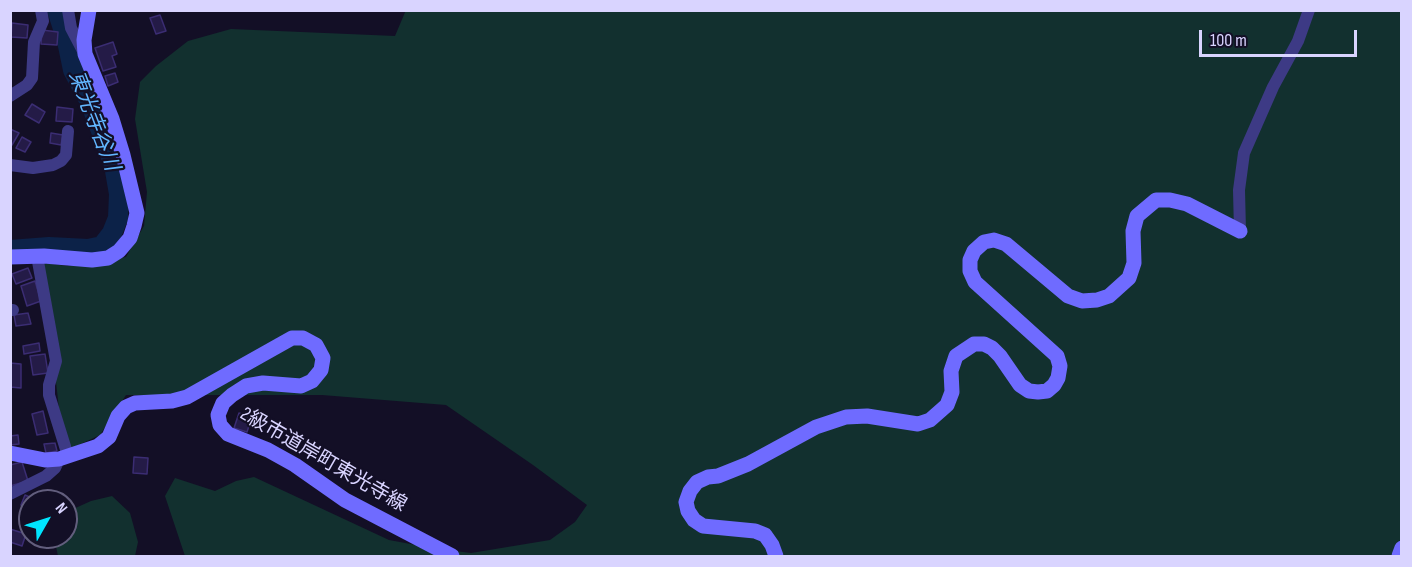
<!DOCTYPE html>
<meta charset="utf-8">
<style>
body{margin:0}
#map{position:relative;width:1412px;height:567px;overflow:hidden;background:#130f26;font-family:"Sofia Sans Condensed",sans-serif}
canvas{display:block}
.frame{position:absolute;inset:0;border:12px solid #d9d4ff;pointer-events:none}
.north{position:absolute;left:18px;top:489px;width:60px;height:60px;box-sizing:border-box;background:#130f26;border:2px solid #625e7d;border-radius:50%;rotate:51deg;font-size:16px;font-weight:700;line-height:24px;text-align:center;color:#d9d4ff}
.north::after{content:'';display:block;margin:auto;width:21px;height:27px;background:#00e5ff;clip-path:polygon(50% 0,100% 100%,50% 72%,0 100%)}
.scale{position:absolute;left:1199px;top:30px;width:158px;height:27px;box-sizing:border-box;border:3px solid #d9d4ff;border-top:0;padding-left:8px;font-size:18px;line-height:21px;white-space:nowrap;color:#d9d4ff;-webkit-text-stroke:4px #130f26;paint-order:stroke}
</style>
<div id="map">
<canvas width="1412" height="567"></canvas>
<div class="frame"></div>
<div class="north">N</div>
<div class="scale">100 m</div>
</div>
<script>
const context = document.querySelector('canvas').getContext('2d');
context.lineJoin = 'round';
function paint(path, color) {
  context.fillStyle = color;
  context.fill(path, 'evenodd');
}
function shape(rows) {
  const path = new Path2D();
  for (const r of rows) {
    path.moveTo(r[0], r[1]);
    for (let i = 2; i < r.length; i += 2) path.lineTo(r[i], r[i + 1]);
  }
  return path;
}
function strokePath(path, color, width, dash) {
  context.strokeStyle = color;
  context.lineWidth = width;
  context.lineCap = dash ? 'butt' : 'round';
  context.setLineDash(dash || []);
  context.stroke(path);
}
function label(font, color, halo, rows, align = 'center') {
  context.font = font + ' "Sofia Sans Condensed","Noto Sans JP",sans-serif';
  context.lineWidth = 4.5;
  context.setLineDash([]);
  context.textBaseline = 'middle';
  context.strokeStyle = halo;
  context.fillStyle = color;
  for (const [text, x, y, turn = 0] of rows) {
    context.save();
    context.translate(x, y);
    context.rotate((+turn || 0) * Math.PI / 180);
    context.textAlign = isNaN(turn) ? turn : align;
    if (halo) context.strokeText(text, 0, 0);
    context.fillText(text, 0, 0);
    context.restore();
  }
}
paint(shape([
 [406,10,1401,11,1401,556,185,556,165,496,175,478,215,491,236,481,254,477,389,540,432,548,471,553,550,540,575,522,587,505,533,465,446,405,322,395,126,395,100,435,70,449,59,409,43,263,68,266,126,257,144,226,147,192,135,119,140,82,156,66,188,41,231,29,395,36],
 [112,496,130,513,138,542,135,556,58,556,54,537,66,537,66,514,71,510,91,501]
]), '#12302f');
strokePath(shape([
 [10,250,49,247,88,249,102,246,112,233,118,218,119,194,114,165,90,102,73,70,67,41,57,10]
]), '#0c2248', 20);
const building = shape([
 [160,15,166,31,156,34,150,18,160,15],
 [12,23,28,25,27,38,11,37,12,23],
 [42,30,58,32,57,45,41,44,42,30],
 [113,42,117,54,112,56,116,67,103,71,95,48,113,42],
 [115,73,118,82,108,86,105,76,115,73],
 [32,104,45,112,39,123,25,115,32,104],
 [57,107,73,109,72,122,56,121,57,107],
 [10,129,19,133,12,145,10,144,10,129],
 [51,133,63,135,61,145,50,143,51,133],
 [22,137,31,142,25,152,16,148,22,137],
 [28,268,32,278,16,284,12,274,28,268],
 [35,281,41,301,27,306,21,286,35,281],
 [28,313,31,324,16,326,14,315,28,313],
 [39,343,40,351,24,354,23,346,39,343],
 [45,354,48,373,33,375,30,356,45,354],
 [10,363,21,364,21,388,10,387,10,363],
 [43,411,48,433,37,435,32,414,43,411],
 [239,413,252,417,247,432,234,428,239,413],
 [18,435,19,444,10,445,10,436,18,435],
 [55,443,57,451,46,453,44,444,55,443],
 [134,457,148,458,147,474,133,473,134,457],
 [22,462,28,481,10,486,10,465,22,462],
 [25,495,39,501,30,501,30,510,21,505,25,495],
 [10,529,26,534,22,546,10,542,10,529]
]);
paint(building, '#241b47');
strokePath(building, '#3b2d73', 1.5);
strokePath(shape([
 [68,10,71,28,83,51],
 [10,96,27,85,32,78,34,42,43,21,41,10],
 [10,165,33,168,53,165,61,161,66,155,68,131],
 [1240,231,1239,190,1244,153,1273,87,1298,41,1309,10],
 [37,256,56,361,49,385,49,395,68,456],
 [10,310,13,310],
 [10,494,46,476,55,468,59,459]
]), '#3d3a85', 12);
strokePath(shape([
 [10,257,44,256,92,260,108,258,119,251,130,238,134,226,137,213,123,155,112,119,85,54,84,40,89,10],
 [10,453,45,460,59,459,98,446,109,437,118,416,126,407,135,403,172,401,187,397,292,338,303,338,316,345,323,358,321,370,312,381,301,386,263,383,246,386,232,395,223,403,218,415,220,425,228,434,268,450,295,465,345,500,452,556],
 [776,556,772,545,765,535,755,531,703,526,694,520,688,511,686,502,690,491,697,482,708,477,718,476,748,464,816,427,846,417,867,416,918,424,930,420,947,405,952,392,951,371,956,356,974,344,984,344,992,348,1000,356,1020,385,1029,391,1038,392,1047,391,1054,385,1058,378,1060,366,1057,356,975,282,970,271,970,260,974,251,984,242,994,240,1006,244,1068,296,1082,301,1097,300,1109,296,1129,278,1134,263,1133,231,1137,216,1156,200,1170,200,1187,204,1240,231],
 [1399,556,1402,548]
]), '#6f6bff', 15);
label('20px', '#d9d4ff', '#130f26', [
 ["2級市道岸町東光寺線",323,460,30]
]);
label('italic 21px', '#62b6ff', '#130f26', [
 ["東光寺谷川",93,121,69]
]);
</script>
